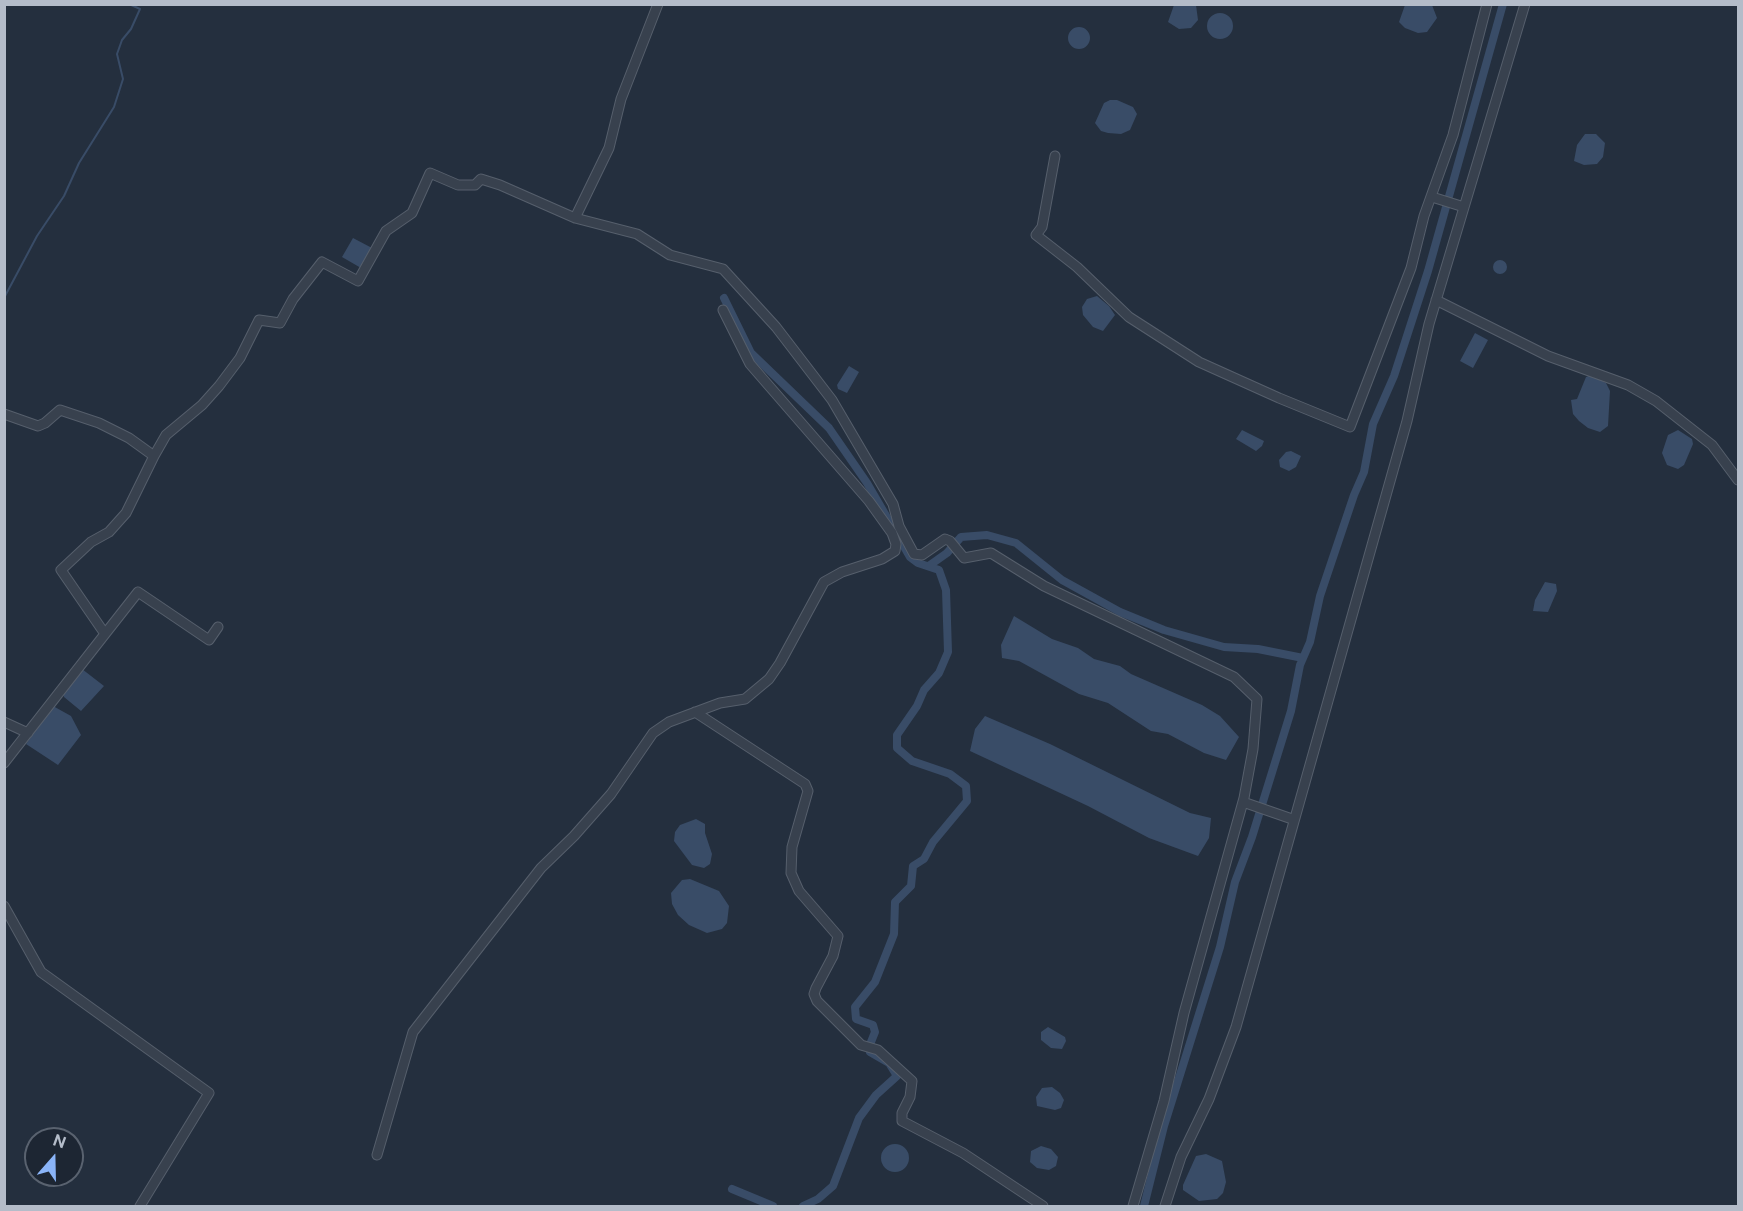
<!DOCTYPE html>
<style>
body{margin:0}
#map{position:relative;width:1743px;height:1211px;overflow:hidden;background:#242f3e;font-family:"Public Sans",sans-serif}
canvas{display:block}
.frame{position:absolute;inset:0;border:6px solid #b4bcc9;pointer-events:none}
.north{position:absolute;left:24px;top:1127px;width:60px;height:60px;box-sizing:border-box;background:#1d2633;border:2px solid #59626f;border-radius:50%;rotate:20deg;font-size:16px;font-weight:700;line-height:24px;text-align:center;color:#b4bcc9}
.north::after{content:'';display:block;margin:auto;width:21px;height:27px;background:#8ab4f8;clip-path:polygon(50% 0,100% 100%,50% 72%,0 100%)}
</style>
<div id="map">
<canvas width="1743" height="1211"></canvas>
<div class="frame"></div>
<div class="north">N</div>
</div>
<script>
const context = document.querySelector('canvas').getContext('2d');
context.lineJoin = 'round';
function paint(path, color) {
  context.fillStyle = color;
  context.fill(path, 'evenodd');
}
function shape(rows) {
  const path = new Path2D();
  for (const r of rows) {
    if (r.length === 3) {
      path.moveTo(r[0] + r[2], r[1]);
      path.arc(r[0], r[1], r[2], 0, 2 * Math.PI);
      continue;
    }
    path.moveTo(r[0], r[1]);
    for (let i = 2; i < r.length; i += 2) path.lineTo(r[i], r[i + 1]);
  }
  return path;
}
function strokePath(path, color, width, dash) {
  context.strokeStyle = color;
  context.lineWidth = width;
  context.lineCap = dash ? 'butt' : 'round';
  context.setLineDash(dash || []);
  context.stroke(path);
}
paint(shape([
 [1174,5,1196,5,1198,20,1191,28,1179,29,1168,22],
 [1405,5,1432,5,1437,18,1427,32,1418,33,1405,28,1399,22],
 [1220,26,13],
 [1079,38,11],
 [1110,100,1117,100,1133,107,1137,114,1130,130,1121,134,1108,133,1101,131,1095,123,1104,103],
 [1585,134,1596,134,1605,143,1603,157,1597,164,1584,165,1574,161,1577,145],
 [353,238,372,248,361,268,342,257],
 [1500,267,7],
 [1097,296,1109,306,1115,315,1103,331,1093,327,1083,315,1082,307,1087,299],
 [1475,333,1488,340,1473,368,1460,361],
 [849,366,859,372,847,393,838,389,837,385],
 [1591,375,1606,383,1610,391,1608,426,1600,432,1588,428,1579,421,1573,414,1571,400,1577,399,1586,377],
 [1242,430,1264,441,1262,446,1256,451,1236,439],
 [1678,430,1692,439,1693,444,1684,465,1678,469,1667,465,1662,453,1668,435],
 [1291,451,1301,456,1296,467,1289,471,1280,467,1279,460,1286,452],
 [1545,582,1556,584,1557,591,1548,612,1533,611,1535,600],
 [1014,616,1052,639,1078,648,1094,659,1120,666,1131,674,1202,705,1220,716,1239,737,1226,760,1204,753,1168,734,1151,731,1108,703,1079,694,1019,661,1002,658,1001,645],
 [82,669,104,686,81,711,64,697,63,692],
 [53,706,71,716,81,735,58,765,26,744],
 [985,716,1050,744,1190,813,1211,818,1209,838,1198,856,1149,838,1088,806,970,751,975,729],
 [696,819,705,824,705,833,712,854,710,864,704,868,692,865,674,841,675,832,680,825],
 [690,879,719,891,729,906,727,923,722,929,707,933,689,925,678,915,672,904,671,893,682,880],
 [1048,1027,1065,1037,1066,1041,1062,1049,1051,1048,1041,1040,1041,1032],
 [1052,1087,1060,1093,1064,1100,1061,1108,1055,1110,1037,1106,1036,1097,1042,1088],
 [895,1158,14],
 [1041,1146,1051,1149,1058,1157,1056,1166,1049,1170,1037,1168,1030,1162,1031,1151],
 [1206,1154,1222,1161,1226,1182,1223,1193,1217,1199,1199,1201,1183,1190,1183,1185,1196,1156]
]), '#394c67');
strokePath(shape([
 [4,298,37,236,64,196,79,163,114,107,123,79,117,54,122,40,131,29,140,9,129,4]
]), '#394c67', 2);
strokePath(shape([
 [724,298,751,353,829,428,867,483,910,557,918,563,939,570,946,590,948,652,939,673,924,690,917,706,897,735,897,748,912,761,950,774,966,786,967,801,933,842,924,859,913,866,911,886,895,902,894,934,875,982,855,1007,856,1019,873,1025,875,1032,869,1047],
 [930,565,947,553,961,537,987,535,1016,543,1062,580,1120,612,1164,630,1224,647,1258,649,1303,658],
 [732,1189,773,1206],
 [803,1206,818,1199,833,1186,859,1118,876,1095,897,1076,889,1063,870,1052],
 [1144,1206,1164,1126,1220,947,1235,882,1252,837,1291,711,1300,665,1310,642,1320,596,1354,495,1364,472,1373,424,1394,376,1428,271,1503,4]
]), '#394c67', 8);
const minor = shape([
 [1055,156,1042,227,1036,235,1077,267,1129,317,1199,362,1279,398,1350,427,1411,268,1424,216,1453,135,1487,4],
 [1432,197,1464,207],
 [575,218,609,148,621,99,658,4],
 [1436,300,1548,356,1628,385,1656,401,1712,445,1738,480],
 [4,414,38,426,45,423,60,410,99,423,129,438,154,456,126,513,109,532,91,542,61,570,105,634,4,763],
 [154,456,166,435,202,405,219,386,240,358,259,320,280,323,293,299,322,262,358,281,386,231,412,213,430,173,458,185,475,185,481,179,500,185,575,218,637,234,670,255,723,269,776,327,832,400,893,504,899,526,914,554,922,555,945,539,950,541,964,558,991,553,1044,586,1234,677,1257,699,1253,749,1244,798,1184,1013,1164,1101,1133,1206],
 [105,634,138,592,209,640,218,627],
 [695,712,805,784,808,791,792,847,791,873,799,891,838,936,833,956,816,988,814,994,817,1001,861,1045,878,1050,912,1081,910,1097,902,1113,902,1121,963,1153,1043,1206],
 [4,722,28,733],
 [1243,802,1292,819],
 [4,906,41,972,209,1093,140,1206],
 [377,1155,413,1032,541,868,574,836,611,794,653,733,669,722,720,703,745,699,769,679,780,663,824,582,842,572,882,559,895,551,896,544,892,533,869,501,750,364,723,310],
 [1165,1206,1181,1157,1209,1099,1236,1027,1407,421,1429,324,1525,4]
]);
strokePath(minor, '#565f6c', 11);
strokePath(minor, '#38414e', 9);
</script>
